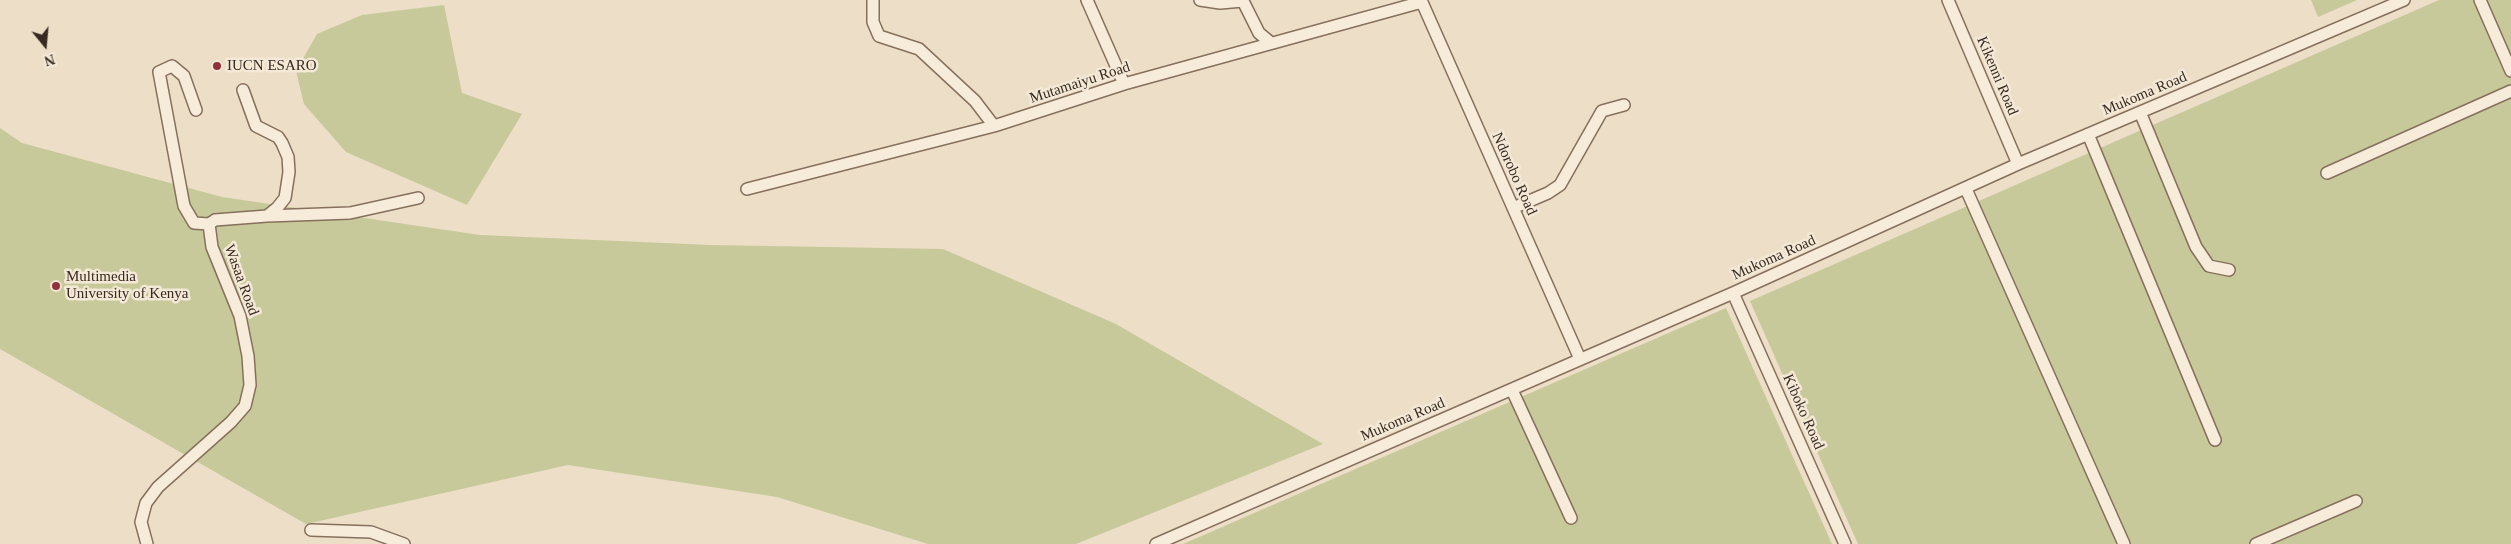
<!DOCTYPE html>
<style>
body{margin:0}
#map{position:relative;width:2511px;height:544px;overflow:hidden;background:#ecdec7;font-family:"Times New Roman",serif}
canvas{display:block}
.north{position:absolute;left:20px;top:20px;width:50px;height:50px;-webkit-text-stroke:4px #f4e9d6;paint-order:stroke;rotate:163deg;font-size:14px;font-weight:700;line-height:20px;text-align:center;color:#372a20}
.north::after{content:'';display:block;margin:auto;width:18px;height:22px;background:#372a20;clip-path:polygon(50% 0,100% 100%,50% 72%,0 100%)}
</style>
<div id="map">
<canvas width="2511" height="544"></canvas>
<div class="north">N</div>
</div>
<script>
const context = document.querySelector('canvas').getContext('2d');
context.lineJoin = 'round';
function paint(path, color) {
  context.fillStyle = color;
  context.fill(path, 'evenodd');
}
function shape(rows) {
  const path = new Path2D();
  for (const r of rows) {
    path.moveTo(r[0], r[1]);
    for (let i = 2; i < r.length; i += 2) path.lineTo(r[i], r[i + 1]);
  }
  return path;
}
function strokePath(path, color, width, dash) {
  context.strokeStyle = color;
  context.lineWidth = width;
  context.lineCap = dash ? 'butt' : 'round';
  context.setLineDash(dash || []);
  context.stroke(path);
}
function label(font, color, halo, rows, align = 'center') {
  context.font = font + ' "Times New Roman",serif';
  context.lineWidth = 5;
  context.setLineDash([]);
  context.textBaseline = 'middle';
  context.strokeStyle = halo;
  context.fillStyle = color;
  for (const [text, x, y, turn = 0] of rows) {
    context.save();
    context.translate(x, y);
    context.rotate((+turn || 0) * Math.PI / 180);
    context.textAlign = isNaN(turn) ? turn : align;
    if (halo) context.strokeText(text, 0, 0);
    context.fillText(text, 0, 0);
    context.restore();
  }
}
paint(shape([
 [2311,0,2357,0,2318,17],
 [2439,0,2511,0,2511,544,1858,544,1750,301],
 [444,5,462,93,522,114,467,205,346,152,304,104,296,71,317,34,362,15],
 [0,128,22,143,222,197,480,235,710,245,943,249,1116,324,1323,444,1076,544,928,544,777,497,568,465,306,524,0,349],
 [1726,308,1832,544,1183,544]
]), '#c7c99b');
const minor = shape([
 [873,0,873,22,879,36,919,49,975,101,994,126],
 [1087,0,1124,84],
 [1200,0,1220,3,1243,1,1259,33,1271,43],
 [1421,0,1580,359],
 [1948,0,2018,164],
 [2480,0,2511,71],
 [196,110,184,76,172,66,159,72,184,206,194,223,209,224],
 [2140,112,2196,247,2209,266,2229,270],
 [2088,134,2215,440],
 [2327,173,2511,91],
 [747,189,994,126,1124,84,1422,2],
 [1966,189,2124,544],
 [1513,208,1548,193,1560,185,1602,111,1624,105],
 [267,216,350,213,418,198],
 [1733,293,1845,544],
 [1512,390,1571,518],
 [311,530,371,532,404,544],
 [147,544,141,522,146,503,158,487,231,422,245,406,250,385,248,356,240,316,212,247,209,224,215,220,267,216,277,208,285,198,289,172,288,157,282,143,278,137,256,126,243,90],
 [1156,544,1733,293,2018,164,2404,0],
 [2256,544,2356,501]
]);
strokePath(minor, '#86705d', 14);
strokePath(minor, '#f7ecda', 11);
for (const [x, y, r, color] of [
 [217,66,5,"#913139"],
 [56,286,5,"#913139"]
]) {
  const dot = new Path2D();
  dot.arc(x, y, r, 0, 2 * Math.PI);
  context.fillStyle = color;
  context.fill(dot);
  strokePath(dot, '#f4e9d6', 2);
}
label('15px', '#372a20', '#f4e9d6', [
 ["IUCN ESARO",227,66],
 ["Multimedia",66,277],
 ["University of Kenya",66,294]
], 'left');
label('15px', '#372a20', '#f4e9d6', [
 ["Kikenni Road",1997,76,67],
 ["Mutamaiyu Road",1080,83,-18],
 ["Mukoma Road",2145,94,-23],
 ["Ndorobo Road",1514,174,66],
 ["Mukoma Road",1774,258,-24],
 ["Wasaa Road",241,280,70],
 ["Kiboko Road",1803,412,66],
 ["Mukoma Road",1403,420,-23]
]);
</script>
